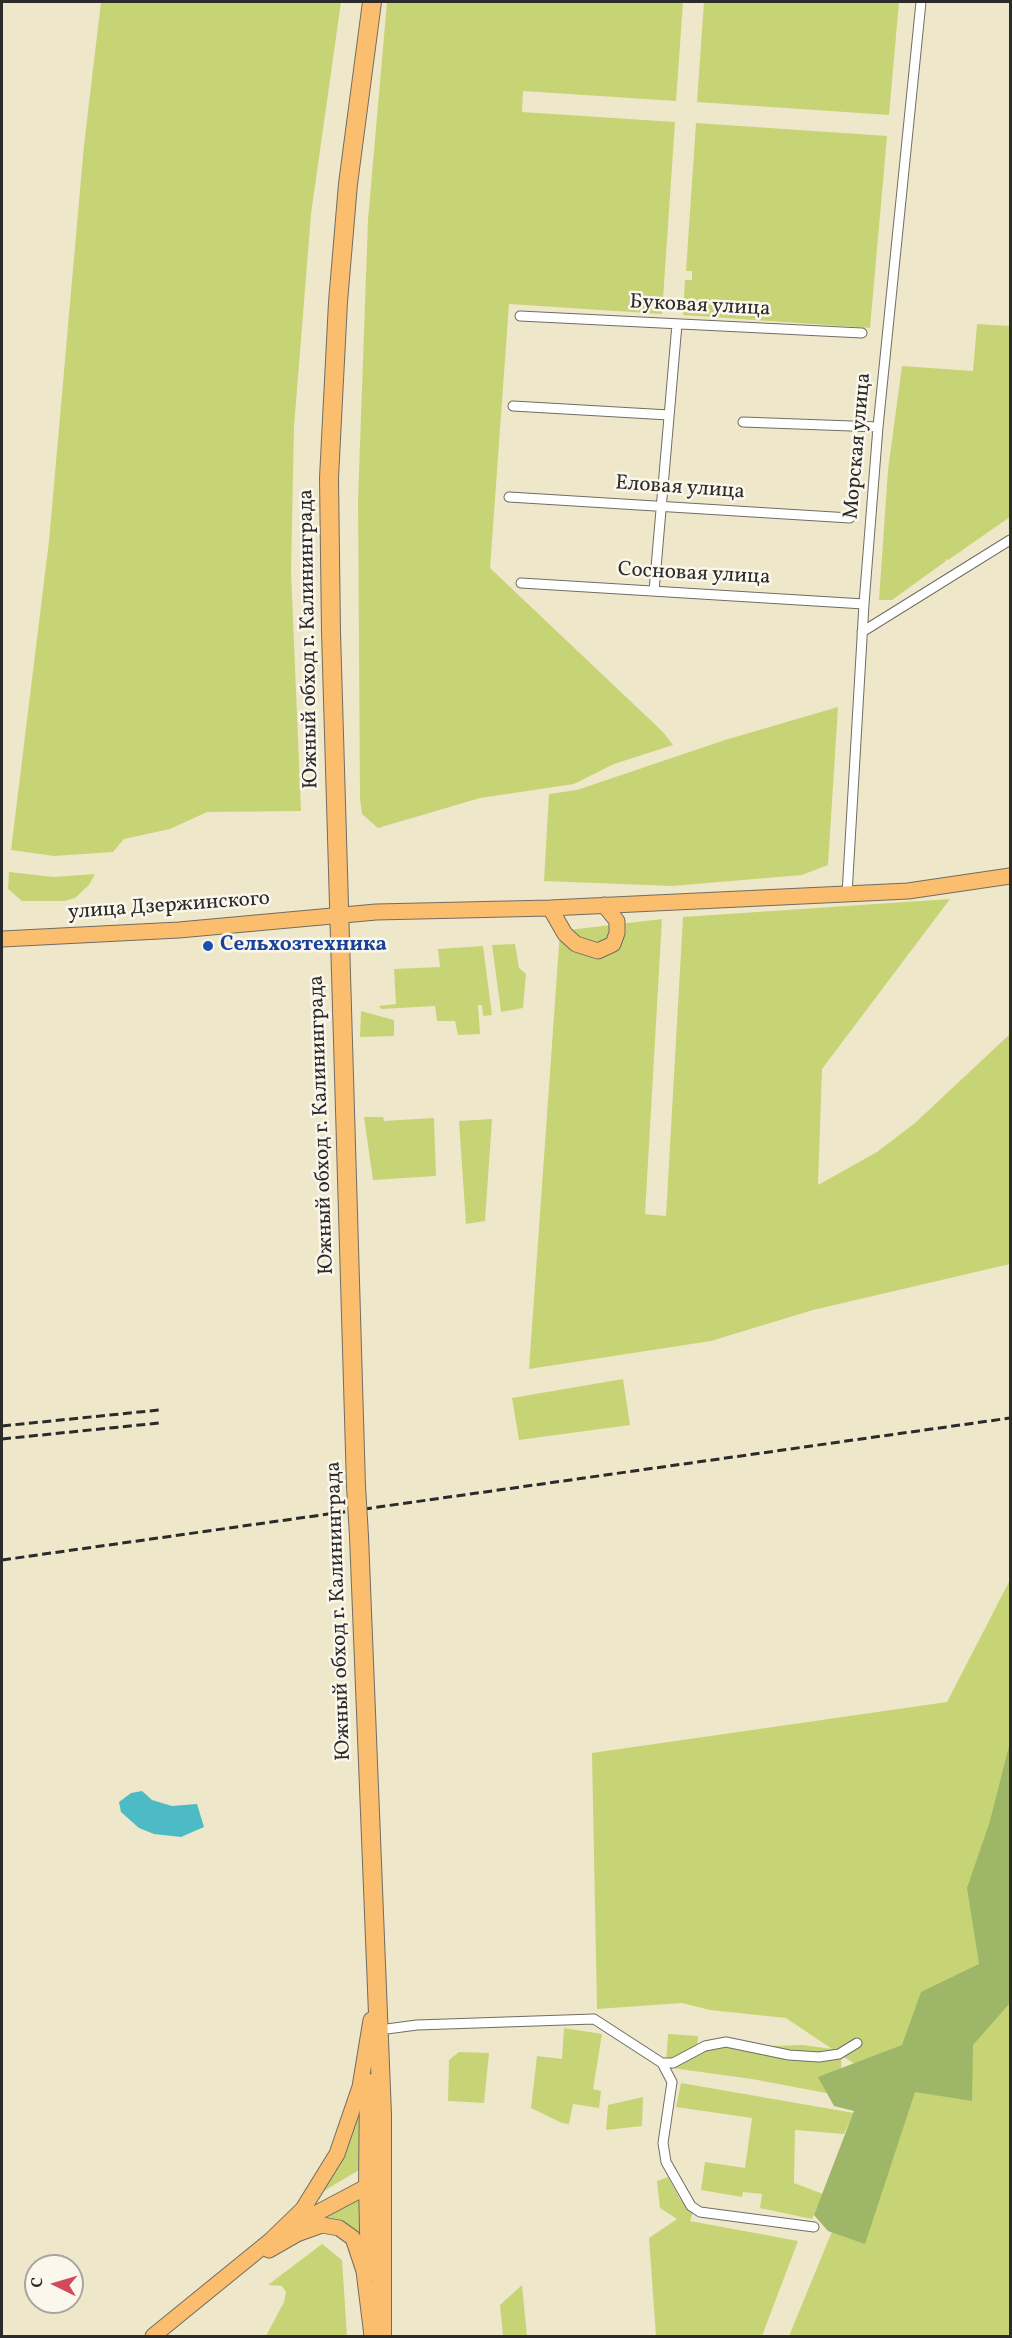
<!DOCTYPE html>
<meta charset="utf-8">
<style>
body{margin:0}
#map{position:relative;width:1012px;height:2338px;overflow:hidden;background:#efe7ca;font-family:Vollkorn,serif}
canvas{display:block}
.frame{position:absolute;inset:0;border:3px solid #2b2b2b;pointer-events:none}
.north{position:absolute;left:24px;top:2254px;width:60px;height:60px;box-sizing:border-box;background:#fbf7ec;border:2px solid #a8a59f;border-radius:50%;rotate:275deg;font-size:16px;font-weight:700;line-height:24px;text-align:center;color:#2b2b2b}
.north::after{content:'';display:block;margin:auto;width:21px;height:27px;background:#d1495b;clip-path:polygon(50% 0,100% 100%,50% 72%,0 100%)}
</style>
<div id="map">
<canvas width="1012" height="2338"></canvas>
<div class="frame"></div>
<div class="north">С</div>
</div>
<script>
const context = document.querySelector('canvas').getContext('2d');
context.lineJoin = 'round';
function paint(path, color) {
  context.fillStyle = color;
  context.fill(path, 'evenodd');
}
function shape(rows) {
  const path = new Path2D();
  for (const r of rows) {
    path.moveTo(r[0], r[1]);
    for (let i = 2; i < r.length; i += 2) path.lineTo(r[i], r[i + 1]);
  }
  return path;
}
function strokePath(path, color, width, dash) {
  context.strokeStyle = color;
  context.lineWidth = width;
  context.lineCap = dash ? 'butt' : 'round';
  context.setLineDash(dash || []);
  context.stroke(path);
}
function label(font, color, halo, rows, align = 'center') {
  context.font = font + ' Vollkorn,serif';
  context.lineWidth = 5;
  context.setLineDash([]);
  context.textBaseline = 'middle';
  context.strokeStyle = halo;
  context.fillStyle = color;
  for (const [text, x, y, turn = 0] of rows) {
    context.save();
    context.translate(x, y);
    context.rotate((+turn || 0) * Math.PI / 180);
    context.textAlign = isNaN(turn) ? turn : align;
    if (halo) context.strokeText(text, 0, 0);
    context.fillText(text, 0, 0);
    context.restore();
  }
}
paint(shape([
 [101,2,341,2,311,214,294,427,291,570,301,811,207,812,170,829,124,839,113,852,54,856,11,850,49,541,84,145],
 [387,2,683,2,676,101,523,91,522,112,675,122,662,314,509,304,490,568,663,732,673,745,614,764,574,784,480,798,378,828,362,814,360,799,358,500,368,220],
 [704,2,899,2,889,115,697,102],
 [696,123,887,136,870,328,683,315,685,280,692,280,692,271,686,271],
 [977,324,1010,326,1010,517,948,560,945,559,946,561,892,600,879,600,888,470,902,366,973,371],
 [838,707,828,865,802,875,672,886,544,881,549,794,577,790,725,740],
 [9,872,54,877,95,874,89,885,75,898,64,901,22,901,8,889],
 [950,899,822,1069,818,1185,877,1152,915,1123,1010,1034,1010,1264,813,1310,711,1341,529,1369,560,931,662,919,645,1214,666,1216,683,917],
 [515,944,519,968,526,974,523,1008,501,1012,492,945],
 [483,946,492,1015,483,1016,482,1005,478,1005,480,1034,458,1035,455,1021,437,1021,435,1006,381,1009,379,1006,396,1004,394,969,440,967,438,949],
 [361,1011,394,1020,394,1036,360,1037],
 [364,1117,383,1117,384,1121,434,1118,436,1176,373,1180],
 [492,1119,485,1221,466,1224,459,1121],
 [623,1379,630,1425,519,1440,512,1398],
 [1010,1580,1010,1933,874,2077,841,2055,842,2096,752,2079,672,2068,666,2064,668,2034,698,2036,697,2050,705,2048,803,2045,832,2049,786,2018,710,2010,682,2003,597,2009,592,1753,947,1702],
 [1010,1964,1010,2336,789,2336,891,2088],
 [564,2028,602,2034,593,2089,601,2091,599,2108,573,2104,569,2124,562,2123,531,2108,537,2056,562,2059],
 [459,2052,489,2053,484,2103,448,2101,449,2060],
 [365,2081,364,2167,314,2197],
 [681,2083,854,2113,844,2134,795,2130,794,2183,823,2194,812,2219,760,2208,762,2194,743,2192,742,2197,701,2190,705,2162,745,2168,752,2118,676,2107],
 [643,2097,642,2126,606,2130,608,2105],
 [668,2177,680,2199,693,2212,690,2221,798,2241,762,2336,656,2336,649,2238,677,2219,660,2208,657,2181],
 [364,2192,365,2248,309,2221],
 [322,2244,342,2260,347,2336,266,2336,284,2302,286,2292,282,2286,268,2285],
 [522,2285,527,2336,503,2336,500,2305]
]), '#c7d476');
paint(shape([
 [1010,1742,1010,2003,973,2045,972,2101,915,2092,865,2244,828,2231,814,2215,854,2111,834,2106,818,2077,902,2045,921,1992,979,1964,967,1888,990,1821]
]), '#9db667');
paint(shape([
 [142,1791,152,1800,172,1806,197,1804,204,1827,181,1837,154,1834,139,1828,121,1812,119,1802,131,1793]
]), '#4dbbc6');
const street = shape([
 [520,316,862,333],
 [513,406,669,415],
 [743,422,878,427],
 [509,497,850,518],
 [521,583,864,604],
 [654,591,677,324],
 [862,632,1010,540],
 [847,894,864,604,878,427,921,2],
 [379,2030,417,2025,594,2019,662,2063,673,2063,705,2046,726,2042,789,2055,819,2057,839,2054,857,2043],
 [662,2063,672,2082,663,2143,666,2162,691,2206,700,2212,814,2227]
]);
const primary = shape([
 [550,908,565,934,576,944,598,951,613,944,617,933,617,921,604,905],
 [2,939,179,930,376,912,550,908,908,891,1010,876],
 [296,2224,368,2186,374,2179],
 [269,2250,297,2234,322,2225,339,2228,353,2238,364,2271,372,2336],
 [153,2336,271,2240,303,2209,337,2154,360,2087,371,2020]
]);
const highway = shape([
 [356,1486,331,632,329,478,338,302,348,184,372,2],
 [359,1536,382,2115,382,2336],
 [369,2083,368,2186,370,2272]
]);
strokePath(street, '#706d63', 11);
strokePath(primary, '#706d63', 17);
strokePath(highway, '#706d63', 20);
strokePath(street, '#fff', 9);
strokePath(primary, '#fbbd6e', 15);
strokePath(highway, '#fbbd6e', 18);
strokePath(shape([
 [2,1426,159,1410],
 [2,1439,159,1423],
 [2,1560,1010,1418]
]), '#2b2b2b', 3, [9, 4.5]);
const highwayBridge = shape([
 [356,1486,359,1536]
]);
strokePath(highwayBridge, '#706d63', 20, []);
strokePath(highwayBridge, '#fbbd6e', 18);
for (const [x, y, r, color] of [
 [208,946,6,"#1a4fb4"]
]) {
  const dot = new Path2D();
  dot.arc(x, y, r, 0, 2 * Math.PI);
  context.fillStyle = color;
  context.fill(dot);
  strokePath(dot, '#fbf7ec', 2);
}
label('21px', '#2b2b2b', '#fbf7ec', [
 ["Буковая улица",700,307,3],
 ["Морская улица",859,446,-85],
 ["Еловая улица",680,489,4],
 ["Сосновая улица",694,575,3],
 ["Южный обход г. Калининграда",310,639,-91],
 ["улица Дзержинского",169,907,-4],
 ["Южный обход г. Калининграда",323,1125,-92],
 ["Южный обход г. Калининграда",340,1611,-92]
]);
label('bold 21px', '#164399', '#fbf7ec', [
 ["Сельхозтехника",220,946]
], 'left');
</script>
